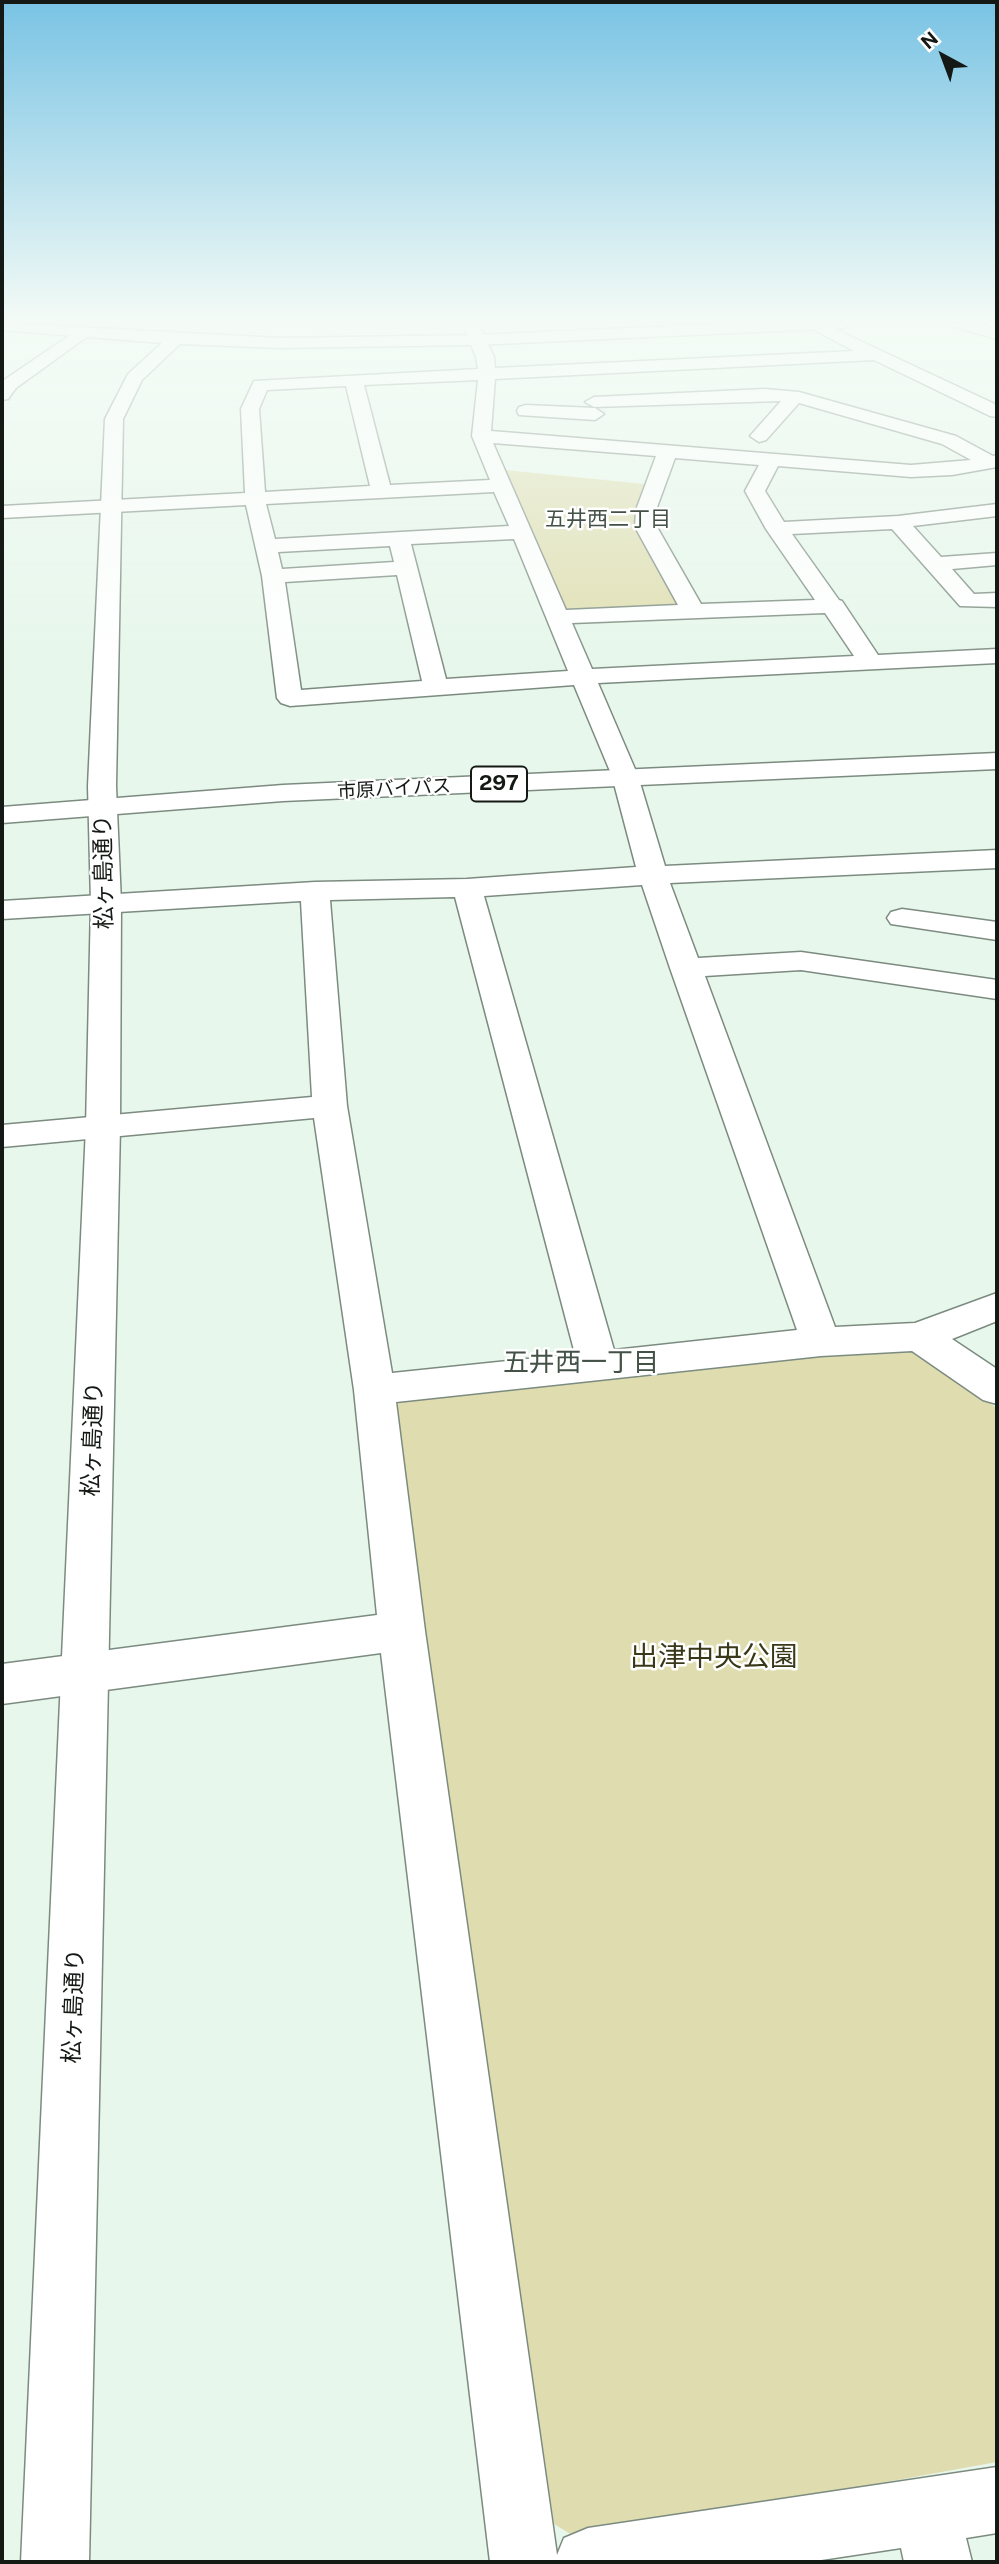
<!DOCTYPE html>
<meta charset="utf-8">
<style>
body{margin:0}
#map{position:relative;width:999px;height:2564px;overflow:hidden;background:#e7f7eb;font-family:"Public Sans",sans-serif}
canvas{display:block}
.frame{position:absolute;inset:0;border:4px solid #141915;pointer-events:none}
.north{position:absolute;left:908px;top:21px;width:70px;height:70px;-webkit-text-stroke:5px #fff;paint-order:stroke;rotate:319deg;font-size:19px;font-weight:700;line-height:28px;text-align:center;color:#141915}
.north::after{content:'';display:block;margin:auto;width:24px;height:32px;background:#141915;clip-path:polygon(50% 0,100% 100%,50% 72%,0 100%)}
</style>
<div id="map">
<canvas width="999" height="2564"></canvas>
<div class="frame"></div>
<div class="north">N</div>
</div>
<script>
const context = document.querySelector('canvas').getContext('2d');
context.lineJoin = 'round';
function paint(path, color) {
  context.fillStyle = color;
  context.fill(path, 'evenodd');
}
function shape(rows) {
  const path = new Path2D();
  for (const r of rows) {
    path.moveTo(r[0], r[1]);
    for (let i = 2; i < r.length; i += 2) path.lineTo(r[i], r[i + 1]);
  }
  return path;
}
function strokePath(path, color, width, dash) {
  context.strokeStyle = color;
  context.lineWidth = width;
  context.lineCap = dash ? 'butt' : 'round';
  context.setLineDash(dash || []);
  context.stroke(path);
}
function label(font, color, halo, rows, align = 'center') {
  context.font = font + ' "Public Sans","Noto Sans JP",sans-serif';
  context.lineWidth = 5;
  context.setLineDash([]);
  context.textBaseline = 'middle';
  context.strokeStyle = halo;
  context.fillStyle = color;
  for (const [text, x, y, turn = 0] of rows) {
    context.save();
    context.translate(x, y);
    context.rotate((+turn || 0) * Math.PI / 180);
    context.textAlign = isNaN(turn) ? turn : align;
    if (halo) context.strokeText(text, 0, 0);
    context.fillText(text, 0, 0);
    context.restore();
  }
}
paint(shape([
 [22,323,149,323,142,332]
]), '#d6eddb');
paint(shape([
 [495,469,654,485,646,510,693,611,556,617],
 [907,1349,997,1408,997,2462,577,2538,554,2524,392,1412,402,1396]
]), '#dfddaf');
const street = shape([
 [462,323,478,323,494,357,495,368,854,351,801,323,822,323,997,405,997,417,990,416,874,360,495,379,491,431,911,465,971,460,942,444,799,403,766,440,759,442,750,436,781,401,594,407,585,402,594,397,765,389,799,392,956,436,993,456,997,455,997,467,952,475,911,477,778,466,765,491,784,522,898,516,997,504,997,516,913,526,941,557,997,553,997,565,952,569,974,594,997,593,997,607,960,606,892,529,792,534,839,600,842,601,878,655,997,649,997,663,598,683,638,776,665,866,997,850,997,868,670,883,698,958,801,952,997,980,997,999,801,970,705,976,835,1327,915,1323,997,1293,997,1321,952,1339,997,1369,997,1404,983,1400,912,1351,821,1356,396,1402,425,1631,557,2555,564,2538,588,2528,997,2467,997,2533,966,2538,972,2562,904,2562,901,2548,808,2562,490,2562,381,1653,2,1704,2,1664,377,1615,354,1390,314,1118,2,1147,2,1125,312,1097,301,901,2,919,2,901,315,882,467,879,636,867,612,776,574,685,290,706,281,703,277,698,262,576,246,505,2,518,2,506,245,493,241,409,254,381,478,369,476,357,462,323],
 [478,380,472,436,490,480,390,485,364,385,478,380],
 [346,386,370,486,265,492,259,409,267,390,346,386],
 [493,443,656,456,636,510,635,527,678,605,566,610,493,443],
 [675,458,759,465,745,491,766,529,815,600,701,604,657,527,656,510,675,458],
 [494,492,509,526,275,539,266,504,494,492],
 [514,539,568,671,446,679,411,544,514,539],
 [390,546,394,562,282,569,278,552,390,546],
 [397,575,422,681,301,690,285,582,397,575],
 [825,613,854,656,592,669,572,623,825,613],
 [642,885,670,968,797,1330,614,1350,484,896,642,885],
 [455,897,575,1354,392,1373,347,1106,330,900,455,897],
 [949,323,976,323,997,329,997,339,951,326,949,323],
 [82,327,90,332,88,336,16,388,8,399,2,400,4,380,82,327],
 [526,405,595,408,604,414,595,420,519,415,517,411,519,407,526,405],
 [902,909,997,922,997,940,891,924,887,918,891,912,902,909]
]);
const secondary = shape([
 [2,323,280,338,476,335,735,323,852,323,844,328,476,345,280,348,180,344,142,380,123,419,116,786,121,903,120,1127,89,2562,21,2562,86,1127,91,903,88,786,105,419,128,374,162,343,2,330,2,323]
]);
const highway = shape([
 [997,753,997,769,283,801,2,823,2,807,283,785,997,753]
]);
strokePath(street, '#7c8b80', 3);
strokePath(secondary, '#7c8b80', 3);
strokePath(highway, '#7c8b80', 3);
paint(street, '#fff');
paint(secondary, '#fff');
paint(highway, '#fff');
const sky = context.createLinearGradient(0, 0, 0, 682);
sky.addColorStop(0, '#79c3e4');
sky.addColorStop(0.47, '#f4fbf6');
sky.addColorStop(1, '#f4fbf600');
context.fillStyle = sky;
context.fillRect(0, 0, 999, 682);
label('19px', '#141915', '#fff', [
 ["市原バイパス",394,789,-3]
]);
label('21px', '#435147', '#fff', [
 ["五井西二丁目",608,520]
]);
for (const [x, y, w] of [
 [499,784,56]
]) {
  const box = new Path2D();
  box.roundRect(x - w / 2, y - 17.5, w, 35, 5);
  context.fillStyle = '#fff';
  context.fill(box);
  strokePath(box, '#141915', 2);
}
label('bold 21px', '#141915', null, [
 ["297",499,784]
]);
label('23px', '#141915', '#fff', [
 ["松ヶ島通り",104,872,-91],
 ["松ヶ島通り",93,1439,-88],
 ["松ヶ島通り",74,2006,-88]
]);
label('26px', '#435147', '#fff', [
 ["五井西一丁目",581,1363]
]);
label('28px', '#3a3818', '#fff', [
 ["出津中央公園",714,1657]
]);
</script>
